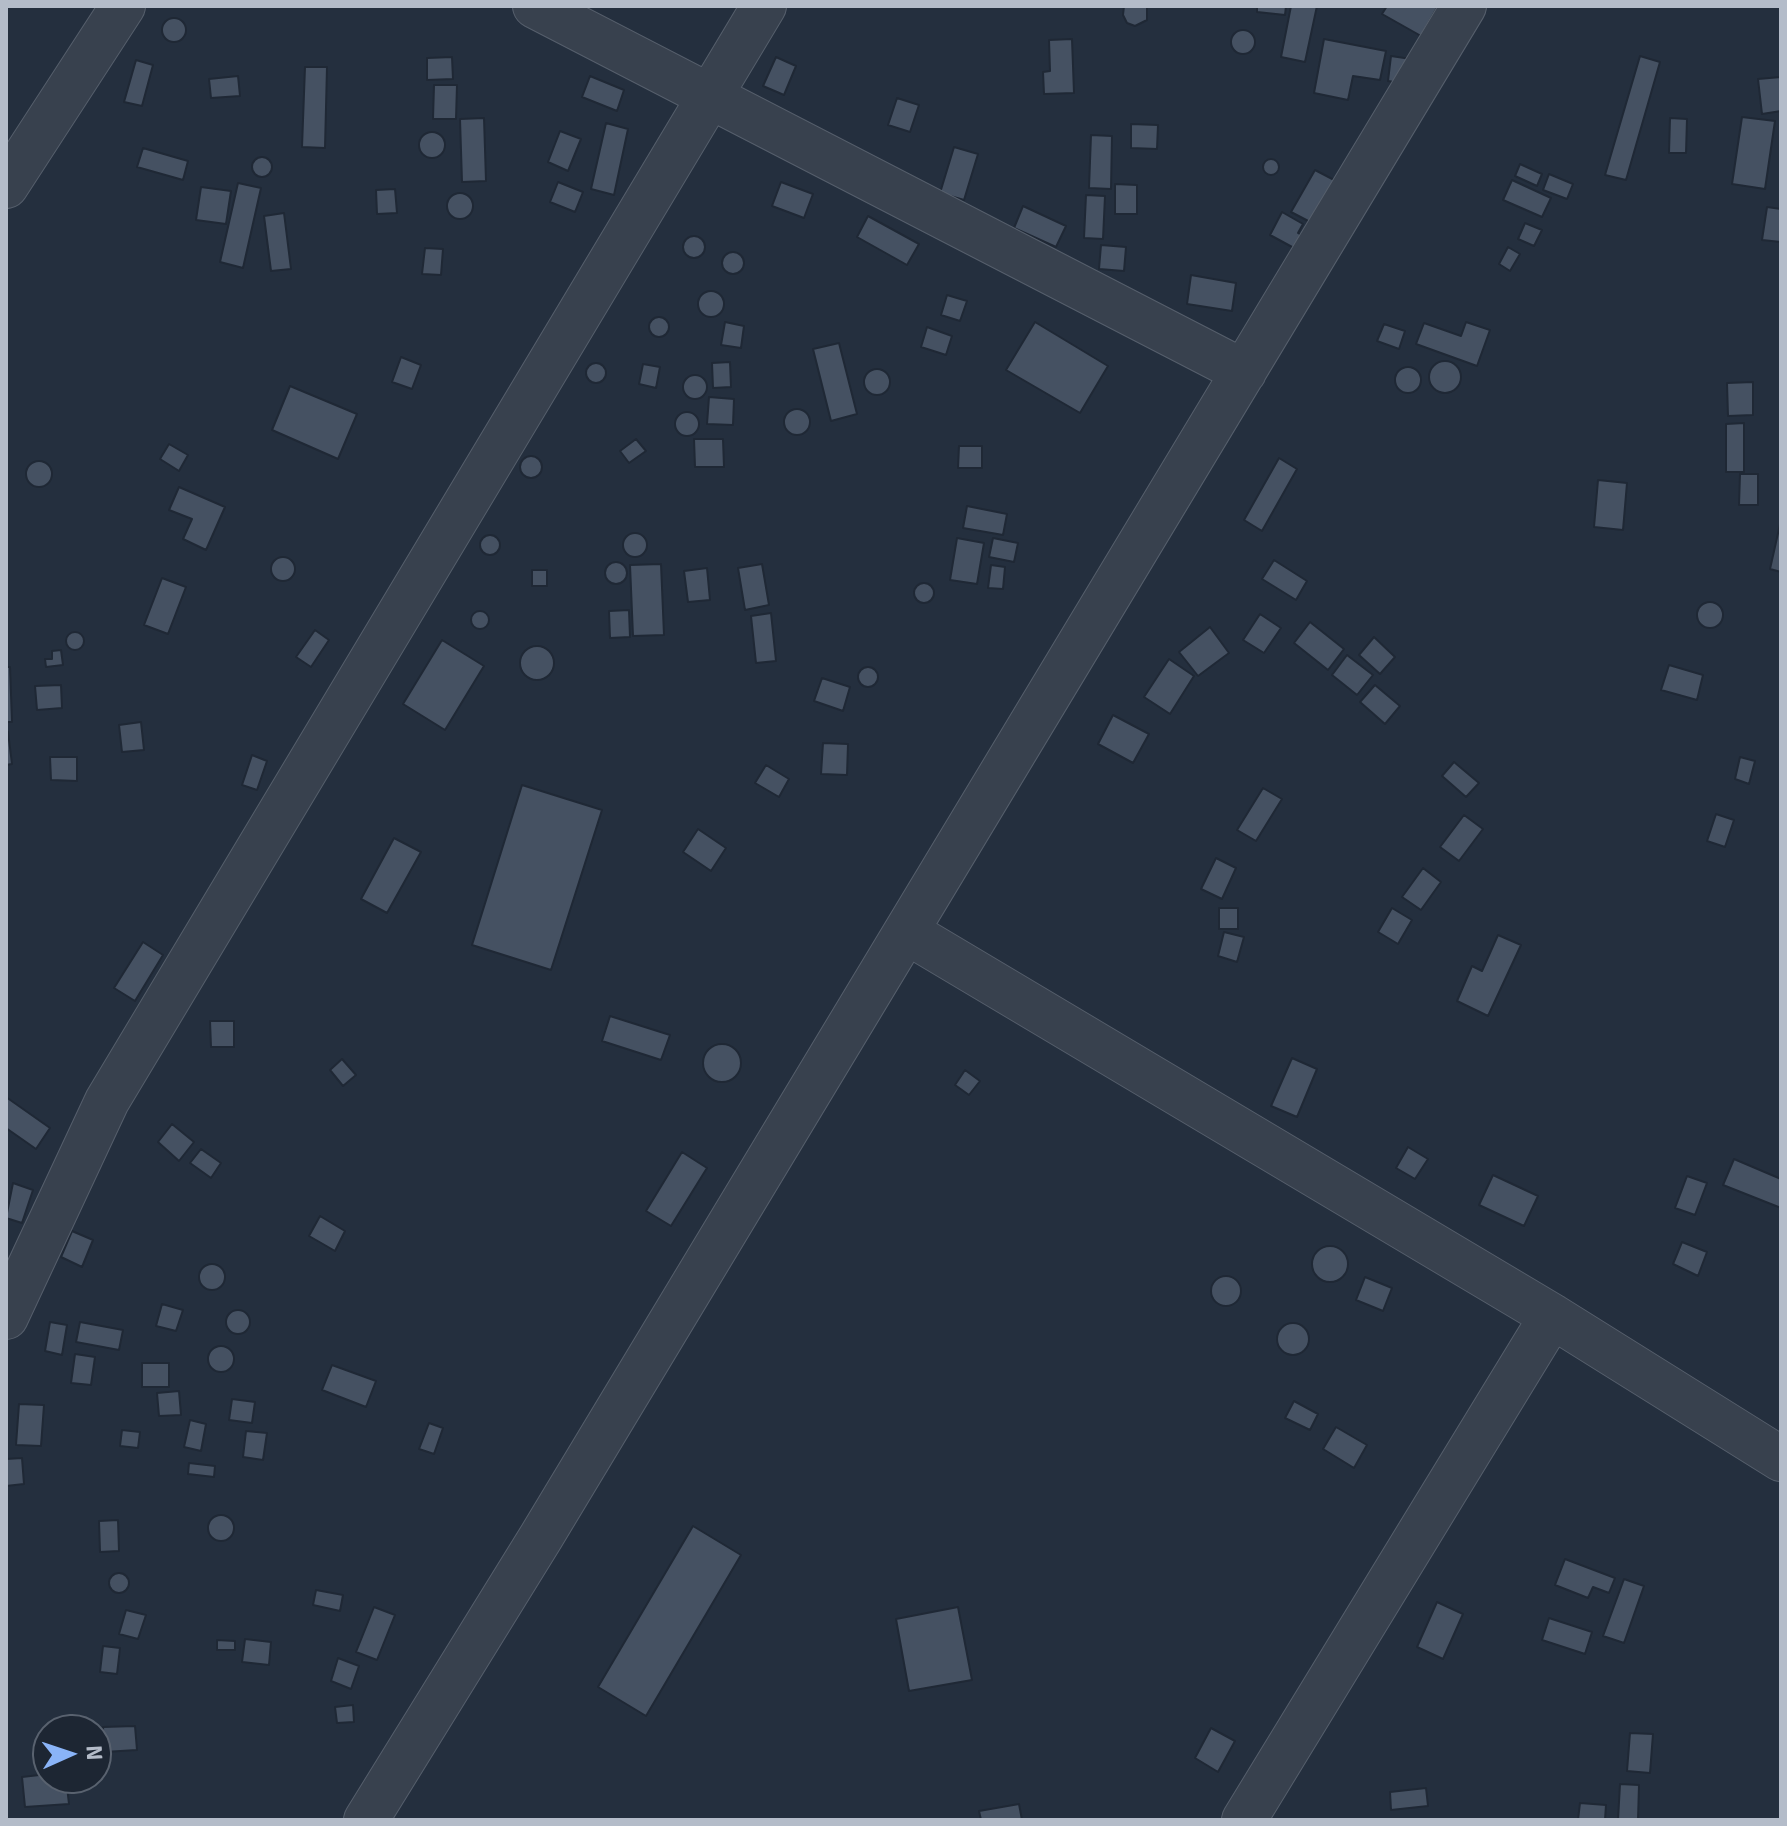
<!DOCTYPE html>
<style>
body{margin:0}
#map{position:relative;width:1787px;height:1826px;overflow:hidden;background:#242f3e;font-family:Signika,sans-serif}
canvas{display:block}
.frame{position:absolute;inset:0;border:8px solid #b4bcc9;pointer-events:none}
.north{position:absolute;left:32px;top:1714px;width:80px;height:80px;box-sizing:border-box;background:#1d2633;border:2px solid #59626f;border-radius:50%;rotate:87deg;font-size:22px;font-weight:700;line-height:32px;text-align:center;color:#b4bcc9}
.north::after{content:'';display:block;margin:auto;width:28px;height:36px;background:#8ab4f8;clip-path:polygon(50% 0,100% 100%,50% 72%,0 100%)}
</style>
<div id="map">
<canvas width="1787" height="1826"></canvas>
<div class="frame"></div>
<div class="north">N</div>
</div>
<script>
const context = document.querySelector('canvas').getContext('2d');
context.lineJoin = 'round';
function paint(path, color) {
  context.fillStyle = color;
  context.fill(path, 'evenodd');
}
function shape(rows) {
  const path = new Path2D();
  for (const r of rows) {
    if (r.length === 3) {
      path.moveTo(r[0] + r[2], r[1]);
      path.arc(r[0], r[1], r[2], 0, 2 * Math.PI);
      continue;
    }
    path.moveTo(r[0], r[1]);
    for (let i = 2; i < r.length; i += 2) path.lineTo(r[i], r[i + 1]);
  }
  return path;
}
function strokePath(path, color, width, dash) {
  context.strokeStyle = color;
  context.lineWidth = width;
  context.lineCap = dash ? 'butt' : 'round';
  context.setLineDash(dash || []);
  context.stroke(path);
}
const building = shape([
 [1124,6,1147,6,1147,20,1135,26,1127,23,1123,15,1124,6],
 [1257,6,1286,6,1285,15,1257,12,1257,6],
 [1291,6,1317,6,1305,62,1281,57,1291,6],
 [1387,6,1438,6,1421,36,1382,14,1387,6],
 [174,30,12],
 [1243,42,12],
 [1072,39,1074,93,1044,94,1043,72,1050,71,1049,40,1072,39],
 [1324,39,1386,51,1380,80,1353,76,1348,100,1314,93,1324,39],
 [1391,56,1411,59,1407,84,1388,81,1391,56],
 [1640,56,1660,62,1626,180,1605,175,1640,56],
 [452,57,453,79,427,80,427,58,452,57],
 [776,57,796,66,784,95,763,86,776,57],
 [136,60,153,65,142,106,124,102,136,60],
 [305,67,327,67,325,148,302,147,305,67],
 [238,76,240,96,211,98,209,79,238,76],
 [590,76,624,90,617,111,582,97,590,76],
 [1781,77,1781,111,1762,114,1758,79,1781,77],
 [434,85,457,85,456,119,433,119,434,85],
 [897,98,919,105,910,132,888,125,897,98],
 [1742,117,1775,121,1765,189,1732,184,1742,117],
 [484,118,486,181,462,182,460,119,484,118],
 [1670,118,1687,119,1686,153,1669,153,1670,118],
 [606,123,628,129,614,195,591,189,606,123],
 [1131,124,1158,125,1157,149,1131,148,1131,124],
 [560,131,581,139,568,171,548,162,560,131],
 [432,145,13],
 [1091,135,1112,136,1111,189,1089,188,1091,135],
 [954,147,978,154,964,200,940,193,954,147],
 [143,148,188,161,183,180,137,167,143,148],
 [262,167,10],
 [1271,167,8],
 [1520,164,1542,174,1537,186,1515,176,1520,164],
 [1315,170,1338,182,1314,224,1291,212,1315,170],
 [1549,174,1573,184,1567,199,1543,190,1549,174],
 [1512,180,1551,198,1542,217,1503,200,1512,180],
 [558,182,583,192,575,212,550,202,558,182],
 [781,182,813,194,804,218,772,206,781,182],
 [238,183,261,188,243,268,220,262,238,183],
 [1115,184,1137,185,1137,214,1115,214,1115,184],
 [201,187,231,191,226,224,196,220,201,187],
 [395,189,397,213,377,214,376,190,395,189],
 [460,206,13],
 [1086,195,1105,196,1103,239,1084,238,1086,195],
 [1023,206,1066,226,1056,247,1014,228,1023,206],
 [1767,207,1781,209,1781,242,1762,240,1767,207],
 [1282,212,1303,224,1298,233,1312,241,1305,254,1270,235,1282,212],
 [284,213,291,269,271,271,264,216,284,213],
 [868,216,919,244,907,265,857,237,868,216],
 [1525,223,1542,230,1534,246,1518,239,1525,223],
 [694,247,11],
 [1101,245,1126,247,1124,271,1099,269,1101,245],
 [1508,247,1520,254,1510,271,1499,264,1508,247],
 [425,248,443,249,441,275,422,274,425,248],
 [733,263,11],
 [1191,275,1236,283,1232,311,1187,304,1191,275],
 [711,304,13],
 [947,295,967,301,960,321,941,315,947,295],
 [659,327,10],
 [725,322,744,326,741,348,721,345,725,322],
 [1035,322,1108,366,1080,413,1006,370,1035,322],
 [1466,322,1490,330,1477,366,1416,344,1424,323,1461,336,1466,322],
 [1384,324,1405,331,1399,349,1377,341,1384,324],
 [927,327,952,336,946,355,921,347,927,327],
 [839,343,857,414,831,421,813,349,839,343],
 [401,357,421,365,412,389,392,382,401,357],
 [1445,377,16],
 [730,362,731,387,713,388,712,363,730,362],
 [596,373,10],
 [643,364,660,367,656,388,639,384,643,364],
 [1408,380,13],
 [877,382,13],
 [695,387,12],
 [1753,382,1753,415,1728,416,1727,383,1753,382],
 [290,386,357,414,338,459,272,430,290,386],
 [709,397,734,399,733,425,707,424,709,397],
 [797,422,13],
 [687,424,12],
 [1744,423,1744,472,1726,472,1726,424,1744,423],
 [636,439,646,451,629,463,620,451,636,439],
 [694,439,723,439,724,467,695,467,694,439],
 [169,444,188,455,179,471,160,459,169,444],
 [959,446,982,446,982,468,958,468,959,446],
 [531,467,11],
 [1279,458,1297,469,1262,531,1244,520,1279,458],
 [39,474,13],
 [1740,474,1758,474,1758,505,1739,505,1740,474],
 [1598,480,1627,483,1623,530,1594,527,1598,480],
 [179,487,225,507,206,550,183,539,192,519,169,510,179,487],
 [967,506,1007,514,1003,535,963,528,967,506],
 [1781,520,1781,572,1770,569,1781,520],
 [635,545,12],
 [490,545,10],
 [957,538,984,543,977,584,950,580,957,538],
 [993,538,1018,543,1014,562,989,557,993,538],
 [283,569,12],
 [1274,560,1307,581,1296,600,1262,579,1274,560],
 [616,573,11],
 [661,564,664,635,633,636,630,565,661,564],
 [762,564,769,605,745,610,738,568,762,564],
 [991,565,1005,567,1003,589,988,588,991,565],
 [707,568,710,600,688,602,684,571,707,568],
 [532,570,547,570,547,586,532,586,532,570],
 [162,578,186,587,168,634,144,625,162,578],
 [924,593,10],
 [1710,615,13],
 [629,610,630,637,610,638,609,611,629,610],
 [480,620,9],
 [771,613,776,661,756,663,751,616,771,613],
 [1260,614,1281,628,1264,653,1243,640,1260,614],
 [1310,622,1344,649,1328,670,1294,643,1310,622],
 [1210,627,1229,653,1198,676,1179,652,1210,627],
 [315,630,329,640,311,667,296,657,315,630],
 [75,641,9],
 [1374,637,1395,657,1380,674,1359,655,1374,637],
 [442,640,484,666,445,730,403,704,442,640],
 [537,663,17],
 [61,650,63,665,46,667,45,659,52,659,52,651,61,650],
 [1347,655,1373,675,1357,695,1332,675,1347,655],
 [1169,659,1194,676,1170,714,1144,697,1169,659],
 [1669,665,1703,675,1697,700,1661,690,1669,665],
 [868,677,10],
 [6,667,10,667,12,722,6,722,6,667],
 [822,678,850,687,843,711,814,701,822,678],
 [61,685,62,708,37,710,35,686,61,685],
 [1375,685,1400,706,1385,724,1360,702,1375,685],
 [1113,715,1149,734,1133,763,1098,744,1113,715],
 [141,722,144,750,122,752,119,725,141,722],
 [8,732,12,764,6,765,6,733,8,732],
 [823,743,848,744,847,775,821,774,823,743],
 [252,755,267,761,257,790,242,785,252,755],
 [50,757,77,757,77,781,51,780,50,757],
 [1740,757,1755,761,1749,784,1735,779,1740,757],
 [1454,762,1479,783,1466,797,1442,776,1454,762],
 [766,765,789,779,779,797,755,783,766,765],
 [522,785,602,810,551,970,472,945,522,785],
 [1263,788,1282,799,1256,841,1237,830,1263,788],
 [1716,814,1734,820,1725,847,1707,841,1716,814],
 [1464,815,1483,829,1459,861,1440,847,1464,815],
 [698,829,726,848,711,871,683,852,698,829],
 [394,838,421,852,387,913,361,899,394,838],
 [1216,858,1236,868,1222,899,1201,889,1216,858],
 [1423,868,1441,882,1421,910,1402,897,1423,868],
 [1219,908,1238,908,1238,929,1219,929,1219,908],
 [1392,908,1412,920,1398,944,1378,932,1392,908],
 [1224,932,1244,937,1237,962,1218,956,1224,932],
 [1498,935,1521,945,1488,1016,1457,1001,1472,966,1482,971,1498,935],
 [143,942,163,955,135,1001,114,988,143,942],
 [610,1016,670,1035,661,1060,602,1041,610,1016],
 [210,1021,234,1021,234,1047,211,1047,210,1021],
 [722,1063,19],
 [1292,1058,1317,1069,1297,1117,1271,1106,1292,1058],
 [342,1059,356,1075,343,1086,330,1070,342,1059],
 [965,1070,980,1081,969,1095,955,1085,965,1070],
 [6,1097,50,1128,36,1149,6,1128,6,1097],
 [172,1124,194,1142,179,1161,158,1142,172,1124],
 [1408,1147,1428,1159,1415,1179,1396,1168,1408,1147],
 [201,1149,221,1163,211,1178,190,1163,201,1149],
 [682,1152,707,1168,671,1226,646,1211,682,1152],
 [1734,1159,1781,1179,1781,1208,1723,1185,1734,1159],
 [1493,1175,1538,1196,1524,1226,1479,1205,1493,1175],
 [1687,1176,1707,1183,1695,1215,1675,1208,1687,1176],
 [13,1183,33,1190,22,1223,6,1218,13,1183],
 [320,1216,345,1231,335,1251,309,1236,320,1216],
 [72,1231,93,1240,82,1267,61,1257,72,1231],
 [1682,1242,1707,1252,1698,1276,1673,1264,1682,1242],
 [1330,1264,18],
 [212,1277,13],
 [1226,1291,15],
 [1365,1277,1392,1288,1383,1311,1356,1300,1365,1277],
 [162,1304,183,1310,176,1331,156,1326,162,1304],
 [238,1322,12],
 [50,1322,67,1325,62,1355,45,1351,50,1322],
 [80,1322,123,1330,119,1350,76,1342,80,1322],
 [1293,1339,16],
 [221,1359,13],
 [75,1354,95,1357,91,1385,71,1383,75,1354],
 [142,1363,169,1363,169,1387,142,1387,142,1363],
 [332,1365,376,1381,366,1407,322,1390,332,1365],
 [179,1391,181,1415,159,1416,157,1393,179,1391],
 [232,1399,255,1402,252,1423,229,1420,232,1399],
 [1294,1401,1318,1414,1310,1430,1285,1418,1294,1401],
 [19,1404,44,1405,41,1446,16,1445,19,1404],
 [190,1420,206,1424,201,1451,184,1447,190,1420],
 [429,1423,443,1428,434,1454,419,1449,429,1423],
 [1336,1427,1367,1445,1354,1468,1323,1449,1336,1427],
 [122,1430,140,1432,138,1448,120,1446,122,1430],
 [246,1431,267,1433,263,1460,243,1457,246,1431],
 [22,1458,24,1484,6,1486,6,1459,22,1458],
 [189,1463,215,1466,214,1477,188,1474,189,1463],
 [221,1528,13],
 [118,1520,119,1551,100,1552,99,1521,118,1520],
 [693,1526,741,1555,646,1716,598,1687,693,1526],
 [1565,1559,1615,1578,1609,1593,1593,1587,1588,1598,1555,1585,1565,1559],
 [119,1583,10],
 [1624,1579,1644,1586,1624,1643,1603,1636,1624,1579],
 [316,1590,343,1595,340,1611,313,1605,316,1590],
 [1437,1602,1463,1614,1443,1659,1417,1647,1437,1602],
 [374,1607,395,1615,377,1660,356,1652,374,1607],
 [958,1607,972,1680,909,1691,896,1619,958,1607],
 [126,1610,146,1615,138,1639,119,1634,126,1610],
 [1549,1618,1592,1632,1585,1654,1542,1640,1549,1618],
 [245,1639,271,1642,269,1665,242,1662,245,1639],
 [217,1640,235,1641,235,1650,217,1650,217,1640],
 [103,1646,120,1648,117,1674,100,1672,103,1646],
 [338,1658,359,1666,351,1689,331,1681,338,1658],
 [353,1705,354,1722,337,1723,335,1707,353,1705],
 [135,1726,137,1750,104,1752,103,1727,135,1726],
 [1211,1728,1235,1741,1218,1772,1195,1758,1211,1728],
 [1630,1733,1653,1734,1650,1773,1627,1771,1630,1733],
 [48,1774,48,1778,66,1778,69,1804,25,1807,22,1777,48,1774],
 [1620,1784,1639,1785,1638,1820,1618,1820,1620,1784],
 [1426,1788,1428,1806,1391,1810,1390,1792,1426,1788],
 [1580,1803,1606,1805,1605,1820,1578,1820,1580,1803],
 [1019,1804,1022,1820,981,1820,979,1811,1019,1804]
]);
paint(building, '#455162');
strokePath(building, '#1f2835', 2);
const minor = shape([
 [535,6,1244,372],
 [6,186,123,6],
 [907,932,1552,1316,1781,1459],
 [6,1317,107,1101,764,6],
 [366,1820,541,1537,1464,6],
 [1244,1820,1552,1316]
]);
strokePath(minor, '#565f6c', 46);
strokePath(minor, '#38414e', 44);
</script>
